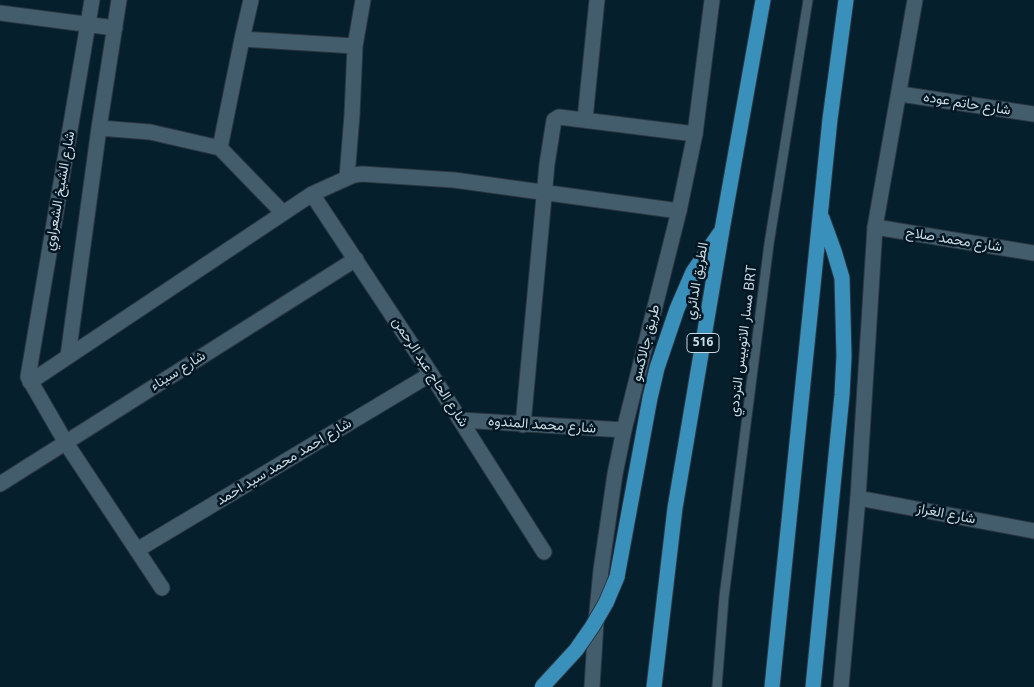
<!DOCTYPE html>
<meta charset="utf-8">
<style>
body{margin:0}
canvas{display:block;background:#051f2c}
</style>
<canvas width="1034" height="687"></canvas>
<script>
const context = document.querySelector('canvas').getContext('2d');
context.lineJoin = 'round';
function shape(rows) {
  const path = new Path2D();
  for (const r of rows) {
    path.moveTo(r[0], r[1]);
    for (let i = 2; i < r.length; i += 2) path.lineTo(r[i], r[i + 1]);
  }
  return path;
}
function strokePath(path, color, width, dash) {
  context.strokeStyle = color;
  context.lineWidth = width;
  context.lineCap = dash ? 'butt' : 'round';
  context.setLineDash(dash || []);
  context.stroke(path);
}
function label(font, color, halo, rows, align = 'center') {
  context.font = font + ' "Open Sans",Vazirmatn,sans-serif';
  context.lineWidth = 5;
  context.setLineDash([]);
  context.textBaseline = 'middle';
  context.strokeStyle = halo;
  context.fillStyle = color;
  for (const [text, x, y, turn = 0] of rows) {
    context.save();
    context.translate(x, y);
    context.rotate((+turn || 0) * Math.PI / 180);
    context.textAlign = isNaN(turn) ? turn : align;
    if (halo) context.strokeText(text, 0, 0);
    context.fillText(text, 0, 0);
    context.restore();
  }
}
const lane = shape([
 [717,687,724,597,769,244,808,0]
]);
const street = shape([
 [92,0,28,377,66,443,162,588],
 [0,13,115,28],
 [242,39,355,46],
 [900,94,1034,114],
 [585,119,597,0],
 [99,128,150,132,220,148,283,213],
 [220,148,242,39,251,0],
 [347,177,352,115,355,46,363,0],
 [312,194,431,374,544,552],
 [875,227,1034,253],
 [68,356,99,128,119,0],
 [30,382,312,194,354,175,362,174,454,180,679,211],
 [461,420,624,430],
 [523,425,547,164,554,120,559,117,695,134],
 [0,484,356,259],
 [858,498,1034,531],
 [137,550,431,374]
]);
const secondary = shape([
 [592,687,596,622,601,570,615,474,624,430,679,211,695,134,712,0],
 [841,687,858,498,875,227,915,0]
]);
const highway = shape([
 [617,577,650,398,657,368,677,309,693,272,720,233],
 [654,687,675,508,722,230,763,0],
 [772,687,830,119,846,0],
 [813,687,842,395,844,356,842,278,834,251,822,218]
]);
strokePath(lane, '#2c3641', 11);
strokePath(street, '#2c3641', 17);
strokePath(secondary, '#2c3641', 17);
strokePath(highway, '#2c3641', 17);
strokePath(lane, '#435d6d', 9);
strokePath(street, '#435d6d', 15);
strokePath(secondary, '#435d6d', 15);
strokePath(highway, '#3990bb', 15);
const highwayBridge = shape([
 [542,687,576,650,592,627,606,603,617,577]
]);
strokePath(highwayBridge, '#2c3641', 17, []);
strokePath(highwayBridge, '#3990bb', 15);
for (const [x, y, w] of [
 [703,343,32]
]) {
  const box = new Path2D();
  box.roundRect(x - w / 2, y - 9.5, w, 19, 4);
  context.fillStyle = '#001622';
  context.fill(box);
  strokePath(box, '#cad9e1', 1);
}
label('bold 12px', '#cad9e1', null, [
 ["516",703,343]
]);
label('14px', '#cad9e1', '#001622', [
 ["شارع حاتم عوده",967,104,9],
 ["شارع الشيخ الشعراوي",60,191,-80],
 ["شارع محمد صلاح",954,240,9],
 ["الطريق الدائري",697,281,-80],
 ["مسار الاتوبيس الترددي BRT",743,341,-83],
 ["طريق جالاكسو",646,343,-76],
 ["شارع سيناء",178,371,-32],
 ["شارع الحاج عبد الرحمن",430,372,57],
 ["شارع محمد المندوه",542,425,4],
 ["شارع احمد محمد سيد احمد",284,462,-31],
 ["شارع الغراز",946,514,11]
]);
</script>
